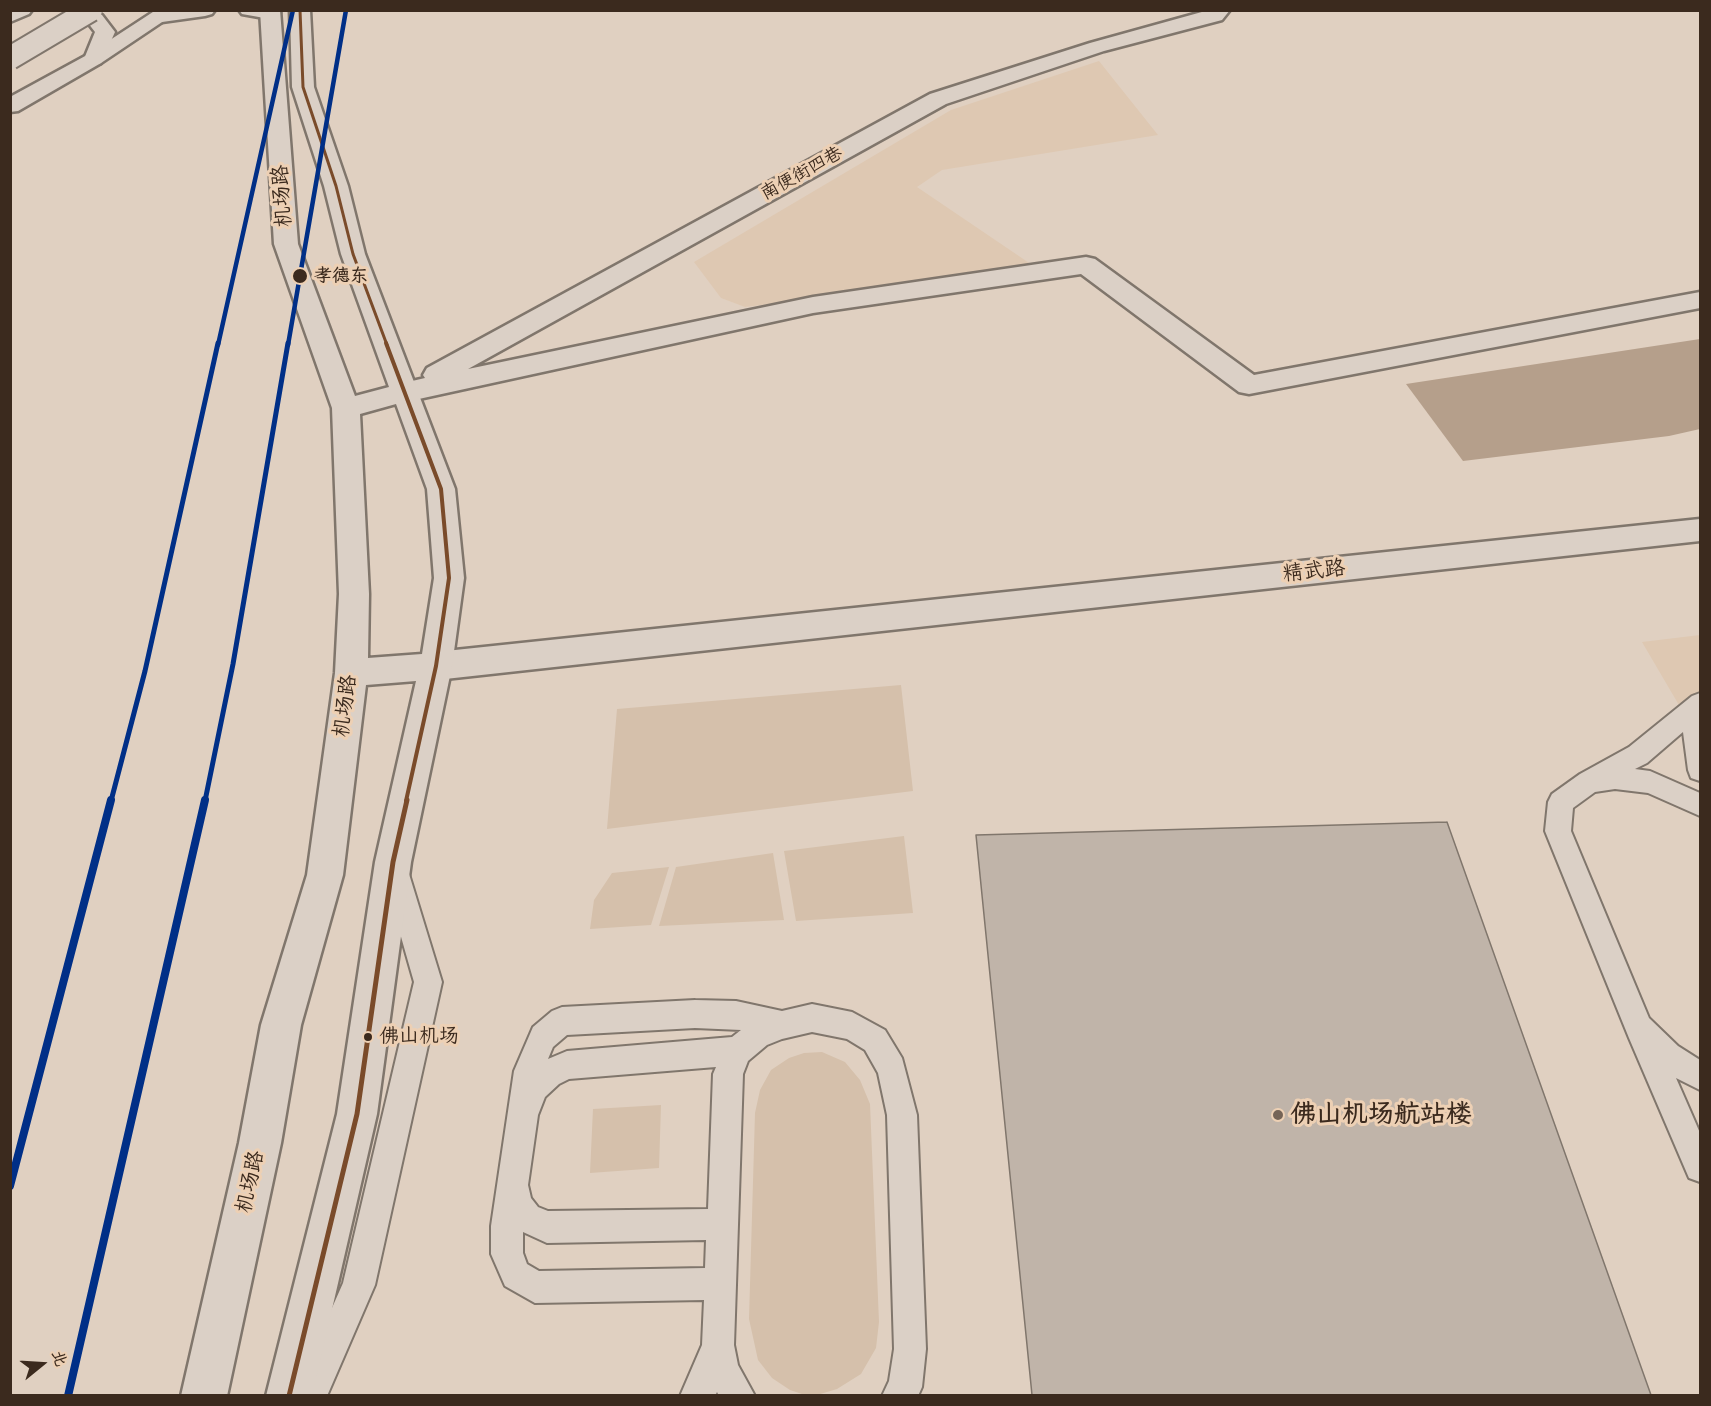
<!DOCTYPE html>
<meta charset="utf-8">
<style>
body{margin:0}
#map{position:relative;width:1711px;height:1406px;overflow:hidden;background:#e0d0c1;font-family:Itim,"LXGW WenKai TC",sans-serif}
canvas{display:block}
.frame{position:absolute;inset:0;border:12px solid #3b2a1e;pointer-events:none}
.north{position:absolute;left:12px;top:1334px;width:60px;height:60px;-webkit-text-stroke:4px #edd0b4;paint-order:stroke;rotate:72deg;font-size:16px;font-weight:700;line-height:24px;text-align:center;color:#3b2a1e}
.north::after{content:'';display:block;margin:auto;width:21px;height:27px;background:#3b2a1e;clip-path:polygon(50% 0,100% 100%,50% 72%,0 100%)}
</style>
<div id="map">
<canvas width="1711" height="1406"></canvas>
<div class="frame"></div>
<div class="north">北</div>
</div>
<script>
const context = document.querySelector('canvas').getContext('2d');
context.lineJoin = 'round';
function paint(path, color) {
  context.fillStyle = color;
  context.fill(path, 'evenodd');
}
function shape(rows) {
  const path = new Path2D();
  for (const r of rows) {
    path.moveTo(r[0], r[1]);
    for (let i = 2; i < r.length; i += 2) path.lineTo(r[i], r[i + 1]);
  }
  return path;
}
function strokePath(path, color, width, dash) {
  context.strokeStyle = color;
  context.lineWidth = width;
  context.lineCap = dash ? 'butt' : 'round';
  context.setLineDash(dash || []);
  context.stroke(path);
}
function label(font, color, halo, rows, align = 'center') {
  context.font = font + ' Itim,"LXGW WenKai TC",sans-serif';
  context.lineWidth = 6;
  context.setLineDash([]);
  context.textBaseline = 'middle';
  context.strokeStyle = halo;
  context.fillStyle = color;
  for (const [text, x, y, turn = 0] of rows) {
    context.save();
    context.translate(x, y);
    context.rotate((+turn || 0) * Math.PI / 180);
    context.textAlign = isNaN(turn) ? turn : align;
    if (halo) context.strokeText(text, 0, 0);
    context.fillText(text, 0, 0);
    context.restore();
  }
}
paint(shape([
 [1099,61,1158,135,942,170,917,187,1041,271,745,307,721,298,694,262,951,110],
 [1700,635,1700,741,1642,642]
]), '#dec8b2');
paint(shape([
 [901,685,913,791,607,829,617,709],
 [904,836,913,913,796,921,784,851],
 [773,853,784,920,659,926,676,867],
 [669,867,651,925,590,929,594,900,612,873],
 [822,1052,845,1062,860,1080,870,1104,879,1322,876,1348,861,1374,837,1389,817,1395,805,1395,790,1390,772,1378,758,1360,749,1319,755,1113,760,1090,771,1070,789,1058,804,1053],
 [661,1105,659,1168,590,1173,593,1109]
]), '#d5c0ab');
paint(shape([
 [1700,339,1700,429,1669,436,1463,461,1406,384]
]), '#b59f8b');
const building = shape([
 [1447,822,1651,1395,1032,1395,976,835,1447,822]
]);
paint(building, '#c0b4a9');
strokePath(building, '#80766c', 1.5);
const lane = shape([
 [1700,693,1700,781,1691,778,1688,770,1683,732,1647,763,1635,769,1650,771,1700,793,1700,816,1648,793,1615,789,1595,792,1573,808,1571,831,1649,1018,1678,1046,1700,1060,1700,1090,1676,1078,1700,1133,1700,1182,1689,1178,1629,1038,1545,831,1548,802,1552,794,1580,774,1629,747,1692,696,1700,693],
 [396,862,405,865,409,874,442,982,375,1285,327,1396,293,1396,343,1283,414,982,383,874,387,865,396,862],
 [695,1000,736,1001,782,1011,812,1004,852,1012,885,1030,902,1058,917,1115,926,1349,922,1387,918,1396,882,1396,889,1381,894,1349,887,1115,878,1073,865,1050,847,1039,812,1032,782,1039,767,1045,748,1061,743,1074,734,1345,738,1365,755,1396,719,1396,717,1392,715,1396,680,1396,702,1345,704,1300,535,1303,505,1286,491,1254,491,1226,514,1071,533,1027,552,1011,562,1007,695,1000],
 [695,1028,741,1030,732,1037,567,1051,548,1059,553,1047,567,1035,695,1028],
 [716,1067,713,1074,708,1209,548,1211,538,1207,531,1198,528,1185,538,1115,545,1097,559,1084,569,1079,716,1067],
 [523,1232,547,1243,706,1240,705,1268,539,1271,527,1264,523,1253,523,1232]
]);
const street = shape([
 [1209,10,1230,10,1222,20,1104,51,946,104,468,369,813,297,1086,257,1095,259,1254,375,1700,292,1700,308,1249,394,1239,392,1081,274,813,313,405,402,395,399,391,392,395,385,425,378,423,375,427,368,930,94,1090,43,1209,10],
 [1700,519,1700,541,436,680,425,676,420,666,425,656,436,652,1700,519]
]);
const secondary = shape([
 [156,10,180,10,101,63,18,111,10,112,10,97,87,55,156,10],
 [260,10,280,10,298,244,355,396,389,387,341,254,324,186,292,87,290,10,310,10,314,87,348,186,365,254,455,489,464,578,452,666,411,862,377,1114,312,1396,266,1396,337,1114,375,862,416,681,366,685,343,875,301,1025,281,1143,227,1396,181,1396,239,1143,261,1025,307,875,335,673,339,594,332,408,274,244,260,10],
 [396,404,427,489,434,578,422,654,368,658,369,594,360,414,396,404]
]);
const primary = shape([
 [10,10,32,10,29,14,10,22,10,10],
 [68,10,94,10,102,15,115,32,101,63,94,65,87,63,84,59,95,32,88,23,68,10],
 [160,10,215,10,212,14,205,16,162,22,155,20,152,16,155,12,160,10],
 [239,10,278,10,280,13,277,17,270,19,242,14,239,10]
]);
strokePath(lane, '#80766c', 4);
strokePath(street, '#80766c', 5);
strokePath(secondary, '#80766c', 5);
strokePath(primary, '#80766c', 5);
paint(lane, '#dbd0c6');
paint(street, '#dbd0c6');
paint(secondary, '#dbd0c6');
paint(primary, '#dbd0c6');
const primaryBridge = shape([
 [10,58,91,10]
]);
strokePath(primaryBridge, '#80766c', 26, []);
strokePath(primaryBridge, '#dbd0c6', 22);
strokePath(shape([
 [300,10,303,87,336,186,353,254,387,345]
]), '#7a4b2a', 3);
strokePath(shape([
 [386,343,441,489,449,578,436,666,406,801]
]), '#7a4b2a', 4);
strokePath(shape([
 [289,1396,357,1114,393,862,407,800]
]), '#7a4b2a', 5);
strokePath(shape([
 [218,345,293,10],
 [288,345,346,10]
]), '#002f87', 4.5);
strokePath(shape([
 [111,801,145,671,218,343],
 [205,801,233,664,288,343]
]), '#002f87', 5);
strokePath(shape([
 [10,1186,111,800],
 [68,1396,205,800]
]), '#002f87', 8);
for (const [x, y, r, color] of [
 [300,276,8,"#3b2a1e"],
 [368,1037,5,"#3b2a1e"],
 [1278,1115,6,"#756457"]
]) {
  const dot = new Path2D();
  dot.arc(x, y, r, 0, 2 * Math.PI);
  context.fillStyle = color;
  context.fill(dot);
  strokePath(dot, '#edd0b4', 2);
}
label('18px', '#3b2a1e', '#edd0b4', [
 ["南便街四巷",802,174,-29]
]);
label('bold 18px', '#3b2a1e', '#edd0b4', [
 ["孝德东",314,276]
], 'left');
label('20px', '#3b2a1e', '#edd0b4', [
 ["佛山机场",379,1037]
], 'left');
label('21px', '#3b2a1e', '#edd0b4', [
 ["机场路",283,196,-94],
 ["精武路",1314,572,-6],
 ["机场路",346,706,-83],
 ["机场路",251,1182,-78]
]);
label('bold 26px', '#3b2a1e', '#edd0b4', [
 ["佛山机场航站楼",1290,1115]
], 'left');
</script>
